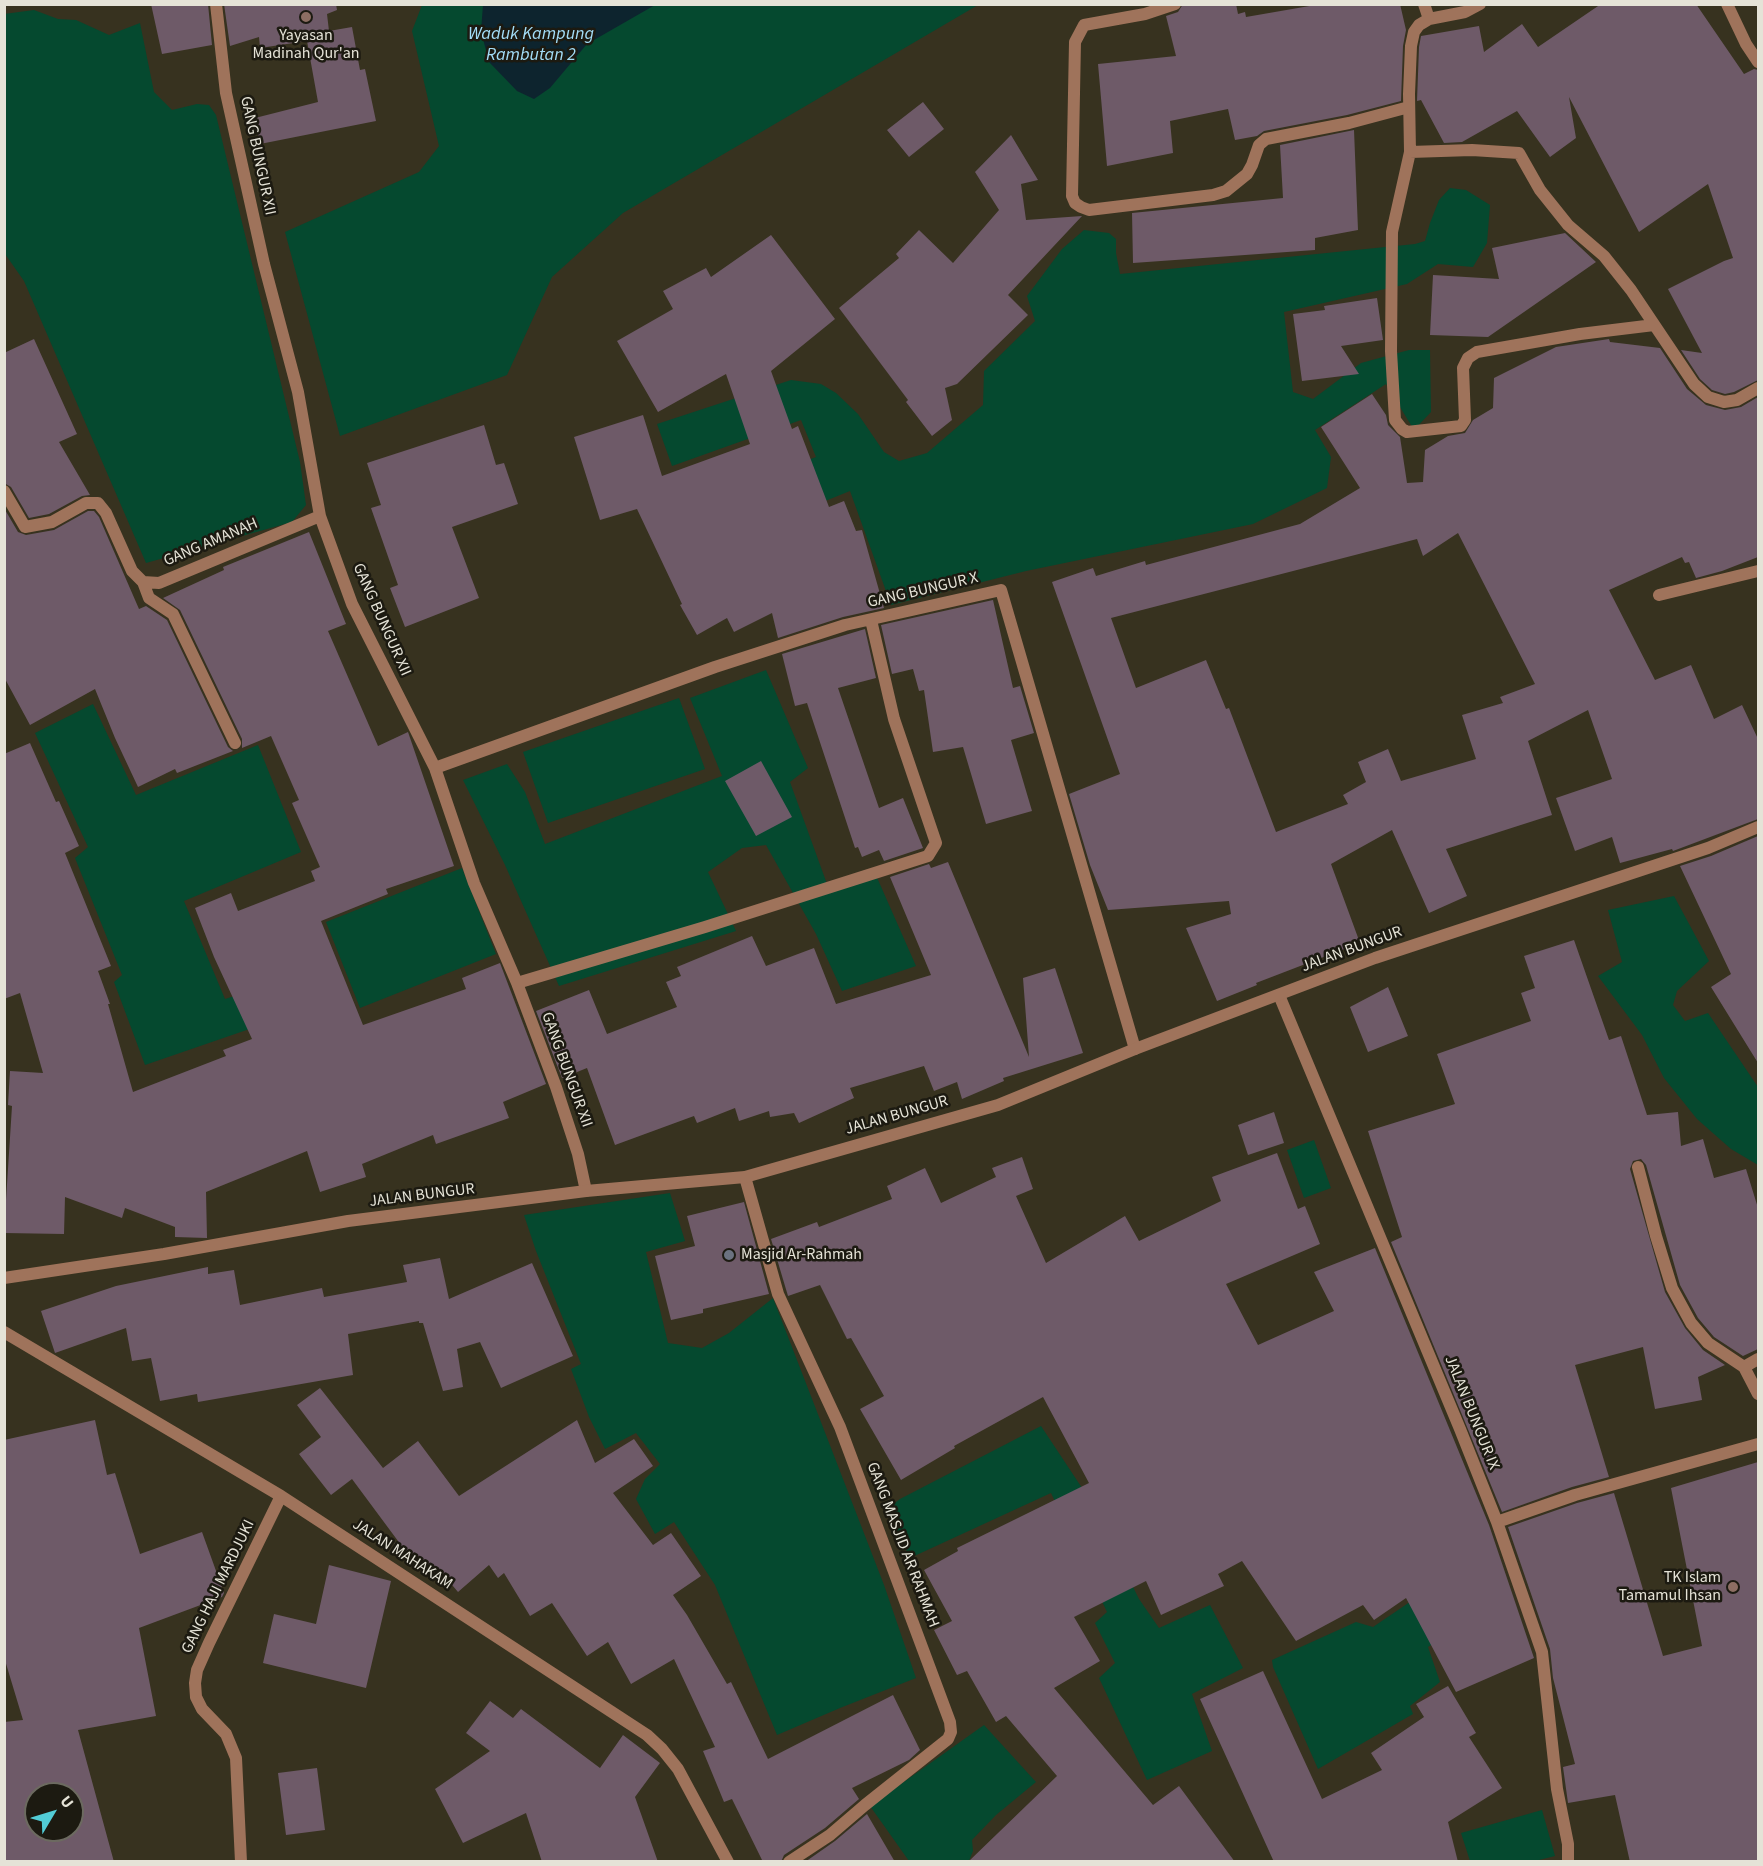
<!DOCTYPE html>
<style>
body{margin:0}
#map{position:relative;width:1763px;height:1866px;overflow:hidden;background:#37321f;font-family:"Source Sans 3",sans-serif}
canvas{display:block}
.frame{position:absolute;inset:0;border:6px solid #e5e3d7;pointer-events:none}
.north{position:absolute;left:24px;top:1782px;width:60px;height:60px;box-sizing:border-box;background:#1c1a11;border:2px solid #6c6a60;border-radius:50%;rotate:52deg;font-size:16px;font-weight:700;line-height:24px;text-align:center;color:#e5e3d7}
.north::after{content:'';display:block;margin:auto;width:21px;height:27px;background:#52ccd6;clip-path:polygon(50% 0,100% 100%,50% 72%,0 100%)}
</style>
<div id="map">
<canvas width="1763" height="1866"></canvas>
<div class="frame"></div>
<div class="north">U</div>
</div>
<script>
const context = document.querySelector('canvas').getContext('2d');
context.lineJoin = 'round';
function paint(path, color) {
  context.fillStyle = color;
  context.fill(path, 'evenodd');
}
function shape(rows) {
  const path = new Path2D();
  for (const r of rows) {
    path.moveTo(r[0], r[1]);
    for (let i = 2; i < r.length; i += 2) path.lineTo(r[i], r[i + 1]);
  }
  return path;
}
function strokePath(path, color, width, dash) {
  context.strokeStyle = color;
  context.lineWidth = width;
  context.lineCap = dash ? 'butt' : 'round';
  context.setLineDash(dash || []);
  context.stroke(path);
}
function label(font, color, halo, rows, align = 'center') {
  context.font = font + ' "Source Sans 3",sans-serif';
  context.lineWidth = 5;
  context.setLineDash([]);
  context.textBaseline = 'middle';
  context.strokeStyle = halo;
  context.fillStyle = color;
  for (const [text, x, y, turn = 0] of rows) {
    context.save();
    context.translate(x, y);
    context.rotate((+turn || 0) * Math.PI / 180);
    context.textAlign = isNaN(turn) ? turn : align;
    if (halo) context.strokeText(text, 0, 0);
    context.fillText(text, 0, 0);
    context.restore();
  }
}
paint(shape([
 [422,5,978,5,623,213,552,277,507,375,340,436,285,232,419,172,439,146,412,31],
 [34,10,58,19,76,20,109,35,140,23,154,92,172,110,197,104,209,105,216,115,300,462,306,505,292,522,146,563,24,281,5,254,4,14],
 [1450,188,1466,190,1490,205,1487,243,1473,267,1438,264,1407,284,1284,312,1293,392,1313,399,1361,363,1409,350,1430,350,1431,412,1414,430,1386,384,1315,430,1331,457,1327,488,1253,524,1026,571,891,605,850,491,783,518,765,476,816,457,801,420,672,466,657,424,791,380,821,384,836,393,858,414,884,452,899,461,927,453,983,405,984,371,1035,321,1027,296,1062,249,1084,230,1109,233,1116,239,1116,253,1120,274,1415,244,1425,241,1430,223,1439,200],
 [766,670,808,768,790,782,827,884,875,873,916,966,842,991,816,934,766,845,742,848,708,872,736,931,559,986,505,865,463,780,507,764,525,792,545,844,722,776,690,698],
 [679,698,705,769,548,823,523,752],
 [93,704,136,795,258,745,301,852,184,901,225,999,253,990,267,1023,145,1065,114,982,122,975,75,858,88,847,35,733],
 [462,868,496,954,360,1008,326,922],
 [1674,896,1709,961,1677,991,1673,1005,1685,1021,1708,1013,1758,1087,1758,1165,1731,1149,1697,1119,1664,1078,1642,1035,1598,976,1622,962,1608,910],
 [1314,1140,1331,1188,1304,1198,1287,1150],
 [670,1193,685,1241,646,1252,668,1343,702,1348,729,1333,773,1298,884,1585,916,1678,840,1708,777,1735,715,1585,674,1522,655,1534,636,1499,645,1479,660,1464,636,1433,605,1449,589,1417,571,1369,581,1364,536,1251,524,1215],
 [1041,1426,1088,1497,1139,1599,1159,1628,1210,1605,1243,1668,1192,1694,1212,1751,1147,1780,1099,1678,1115,1663,1095,1623,1107,1612,1051,1493,910,1558,887,1509,900,1499],
 [1432,1587,1450,1633,1428,1647,1440,1682,1410,1706,1413,1714,1318,1769,1273,1667,1272,1660,1356,1622,1373,1627],
 [984,1725,1036,1782,996,1815,972,1840,973,1851,969,1861,909,1861,870,1806],
 [1542,1810,1555,1856,1535,1861,1470,1861,1461,1833]
]), '#05492f');
paint(shape([
 [483,5,483,4,655,5,587,44,550,88,534,99,517,91,489,62,481,31]
]), '#0d242e');
paint(shape([
 [151,4,208,4,212,45,162,54],
 [224,4,336,4,337,10,327,14,329,31,352,27,360,70,365,69,376,121,260,144,255,118,318,102,307,41,260,48,259,37,230,46],
 [1183,4,1236,4,1238,14,1245,12,1246,17,1321,4,1400,4,1406,30,1403,46,1401,101,1347,115,1264,131,1257,136,1235,140,1228,109,1170,121,1173,153,1107,166,1098,64,1176,56,1166,16,1178,12],
 [1601,4,1696,4,1744,74,1754,69,1758,70,1758,380,1734,392,1725,394,1712,390,1700,379,1681,350,1702,353,1668,289,1724,261,1733,258,1708,184,1639,232,1569,97,1576,138,1550,157,1517,111,1462,142,1444,143,1421,100,1417,101,1419,47,1421,36,1479,26,1484,52,1522,24,1538,47],
 [923,102,944,129,909,157,887,130],
 [1354,130,1358,230,1315,238,1315,250,1133,263,1132,213,1283,198,1280,145],
 [1011,135,1038,180,1021,184,1026,220,1082,216,1008,295,1028,315,957,384,945,388,952,420,932,436,906,402,908,400,839,308,899,258,896,254,919,230,953,263,999,210,975,172],
 [1565,233,1596,262,1488,337,1430,335,1433,275,1499,279,1492,248],
 [771,235,835,319,771,371,792,429,798,426,829,507,844,501,856,531,862,530,884,608,843,617,778,638,772,613,734,632,727,618,697,635,680,605,682,604,637,509,600,520,574,437,643,415,662,476,750,444,726,374,658,412,617,341,673,309,663,291,706,268,711,277],
 [1377,298,1383,340,1341,346,1359,374,1302,381,1293,314,1325,310,1324,306],
 [34,339,77,434,59,442,90,495,82,496,49,514,29,518,11,487,4,483,4,353],
 [1609,339,1610,342,1660,348,1687,389,1706,405,1725,410,1741,407,1758,397,1758,557,1722,571,1696,578,1689,562,1685,563,1682,557,1609,590,1655,680,1691,665,1714,719,1742,705,1758,739,1758,819,1673,851,1672,849,1620,863,1612,837,1575,851,1556,798,1612,779,1588,710,1528,741,1552,815,1446,849,1467,896,1429,913,1392,830,1331,864,1360,943,1256,983,1257,985,1217,1001,1186,928,1231,914,1229,901,1108,910,1090,865,1069,794,1120,774,1052,582,1093,568,1096,576,1145,561,1146,565,1300,524,1360,488,1321,427,1372,394,1386,415,1388,425,1400,437,1407,483,1423,482,1425,450,1448,436,1465,433,1473,420,1493,408,1494,378,1556,347],
 [1458,533,1535,684,1500,697,1503,703,1462,715,1476,759,1401,781,1388,749,1358,762,1366,782,1343,795,1348,804,1276,832,1229,708,1226,709,1206,660,1136,688,1111,618,1417,539,1423,556],
 [484,425,496,465,504,463,518,504,452,527,479,598,405,627,390,588,398,585,371,508,381,505,367,463],
 [4,508,18,532,26,535,54,530,88,511,94,511,99,517,139,609,146,606,167,620,228,747,233,751,177,773,175,769,138,787,115,738,95,689,30,725,4,677],
 [309,532,346,624,328,631,378,746,408,732,454,866,386,889,388,894,321,921,363,1025,466,989,462,978,500,963,546,1084,503,1102,509,1118,436,1144,433,1135,362,1164,366,1177,320,1192,307,1151,206,1192,207,1238,175,1237,175,1227,125,1208,122,1218,65,1197,64,1234,4,1233,4,1200,6,1200,12,1106,8,1105,10,1071,43,1073,20,993,4,999,4,754,30,743,56,802,59,801,79,846,65,853,111,966,98,971,110,1004,108,1004,133,1092,226,1056,223,1050,252,1039,214,957,195,908,231,893,238,911,315,881,311,871,320,867,292,803,299,800,271,736,242,748,242,739,180,610,163,598,224,570,223,567],
 [993,600,1013,688,1020,686,1034,733,1011,740,1032,811,986,824,963,747,933,752,924,690,919,691,913,669,892,674,881,625],
 [865,629,876,678,838,688,879,808,903,798,923,848,884,861,879,850,862,857,858,847,855,848,807,703,795,706,782,654],
 [761,761,792,817,756,836,725,781],
 [1758,836,1758,1063,1711,987,1731,974,1680,866,1711,856],
 [948,862,1029,1057,1023,978,1055,968,1083,1053,1003,1078,1004,1081,962,1099,957,1082,934,1091,924,1066,850,1088,854,1098,799,1123,794,1113,770,1117,769,1111,739,1121,735,1108,697,1123,694,1116,615,1145,587,1068,562,1078,536,1011,589,990,607,1034,677,1007,666,982,681,976,677,967,752,936,766,966,814,948,836,1004,931,975,890,877,929,864,931,868],
 [1574,940,1609,1040,1621,1036,1647,1115,1678,1112,1681,1146,1703,1139,1714,1178,1746,1169,1758,1208,1758,1349,1743,1356,1714,1337,1698,1318,1680,1285,1646,1165,1641,1159,1633,1161,1630,1169,1665,1292,1685,1328,1703,1350,1725,1365,1698,1377,1702,1400,1655,1409,1643,1347,1575,1365,1609,1477,1572,1487,1502,1512,1391,1242,1402,1237,1368,1131,1455,1104,1437,1054,1531,1021,1521,993,1535,988,1524,956],
 [1388,987,1408,1036,1368,1052,1350,1007],
 [1274,1112,1284,1143,1248,1155,1238,1125],
 [1277,1153,1298,1209,1305,1206,1320,1244,1226,1284,1258,1345,1334,1311,1314,1272,1375,1248,1489,1525,1534,1658,1456,1692,1406,1598,1374,1620,1363,1605,1296,1641,1242,1561,1218,1574,1224,1586,1161,1615,1146,1581,1074,1617,1100,1661,1054,1688,1153,1805,1179,1786,1235,1862,968,1862,1057,1776,1006,1716,996,1722,967,1671,957,1675,934,1630,952,1621,924,1570,958,1551,957,1548,1089,1483,1043,1397,954,1446,955,1448,901,1480,860,1409,884,1396,851,1338,847,1339,820,1285,788,1296,771,1239,817,1222,819,1227,892,1199,887,1186,925,1168,941,1203,996,1177,992,1168,1022,1157,1033,1189,1016,1196,1046,1263,1125,1216,1139,1241,1221,1201,1212,1177],
 [744,1202,769,1294,703,1309,703,1313,671,1320,655,1256,695,1246,687,1216],
 [440,1258,449,1299,532,1263,573,1356,501,1388,480,1342,457,1349,463,1387,443,1391,423,1323,419,1323,419,1321,348,1334,353,1375,198,1402,197,1394,160,1401,151,1358,132,1361,126,1328,55,1353,41,1311,116,1286,208,1267,208,1274,234,1270,240,1305,322,1288,324,1297,407,1282,403,1265],
 [320,1388,383,1468,418,1441,459,1496,577,1420,595,1463,634,1439,653,1466,613,1493,653,1545,671,1533,701,1576,673,1595,687,1615,727,1684,731,1682,768,1759,893,1695,920,1750,909,1760,852,1788,859,1799,825,1828,784,1855,781,1862,763,1862,732,1799,724,1802,703,1751,715,1747,674,1659,631,1684,608,1642,587,1656,552,1603,530,1616,504,1573,498,1578,489,1565,458,1592,436,1566,429,1571,394,1544,398,1541,352,1479,331,1495,299,1454,321,1437,297,1405],
 [95,1420,107,1475,115,1473,140,1554,202,1532,224,1593,222,1597,139,1628,156,1716,78,1730,114,1862,4,1862,4,1722,23,1720,4,1657,4,1440],
 [36,1794,72,1794,72,1830,36,1830],
 [1758,1462,1758,1862,1630,1862,1615,1795,1568,1803,1563,1767,1575,1764,1553,1678,1550,1649,1508,1527,1577,1503,1614,1493,1663,1656,1702,1646,1671,1488],
 [329,1565,391,1581,366,1688,263,1663,274,1614,316,1624],
 [1263,1671,1322,1799,1382,1770,1371,1753,1424,1717,1416,1704,1448,1686,1476,1733,1469,1737,1502,1788,1448,1822,1458,1862,1274,1862,1200,1699],
 [490,1701,513,1718,521,1709,600,1768,623,1735,660,1763,635,1797,658,1862,542,1862,526,1813,463,1843,435,1789,490,1751,466,1733],
 [317,1768,325,1830,286,1835,278,1773],
 [867,1814,895,1862,805,1862,835,1841]
]), '#6e5a68');
strokePath(shape([
 [216,4,226,93,264,264,298,392,320,516,352,604,435,768,474,883,517,983,556,1087,578,1154,586,1191],
 [1175,4,1145,14,1084,25,1075,42,1072,196,1075,203,1081,207,1089,210,1213,195,1226,191,1247,174,1252,165,1259,145,1266,139,1349,123,1409,107],
 [1424,4,1429,19],
 [1727,4,1746,44,1758,62],
 [1410,152,1409,94,1411,46,1414,32,1419,25,1429,19,1465,12,1480,4],
 [1654,325,1580,334,1477,352,1468,358,1463,368,1465,420,1461,426,1407,432,1402,429,1395,420,1391,351,1392,232,1410,152,1472,150,1519,153,1540,190,1568,225,1604,256,1631,290,1694,384,1708,397,1724,402,1737,400,1758,388],
 [4,491,25,527,52,522,86,503,98,503,106,513,132,571,143,582,159,583,320,516],
 [143,582,149,598,173,614,235,743],
 [1659,595,1758,571],
 [435,768,715,667,845,625,1001,590,1135,1049],
 [517,983,705,927,928,856,936,843,894,719,871,620],
 [1279,995,1460,1429,1497,1522,1542,1652,1557,1789,1568,1844,1568,1862],
 [1638,1167,1656,1236,1672,1288,1691,1323,1708,1343,1744,1367],
 [745,1177,778,1294,840,1427,950,1722,951,1732,948,1739,865,1805,830,1835,789,1862],
 [4,1332,281,1496,647,1735,662,1749,678,1769,728,1862],
 [1758,1359,1744,1367,1758,1394],
 [1497,1522,1575,1495,1758,1444],
 [241,1862,236,1758,226,1734,202,1709,196,1697,195,1683,197,1670,209,1643,281,1496]
]), '#9f735b', 12);
strokePath(shape([
 [4,1278,164,1254,348,1221,586,1191,745,1177,998,1105,1135,1049,1375,958,1708,848,1758,827]
]), '#9f735b', 12);
for (const [x, y, r, color] of [
 [306,17,6,"#8d6e63"],
 [729,1255,6,"#6b7280"],
 [1733,1587,6,"#8d6e63"]
]) {
  const dot = new Path2D();
  dot.arc(x, y, r, 0, 2 * Math.PI);
  context.fillStyle = color;
  context.fill(dot);
  strokePath(dot, '#1c1a11', 2);
}
label('16px', '#e5e3d7', '#1c1a11', [
 ["Yayasan",306,36],
 ["Madinah Qur'an",306,54],
 ["Masjid Ar-Rahmah",741,1255,"left"],
 ["TK Islam",1721,1578,"right"],
 ["Tamamul Ihsan",1721,1596,"right"]
]);
label('16px', '#e5e3d7', '#1c1a11', [
 ["GANG BUNGUR XII",257,156,78],
 ["GANG AMANAH",211,543,-23],
 ["GANG BUNGUR X",923,591,-13],
 ["GANG BUNGUR XII",381,620,66],
 ["JALAN BUNGUR",1352,950,-20],
 ["GANG BUNGUR XII",566,1070,70],
 ["JALAN BUNGUR",897,1116,-16],
 ["JALAN BUNGUR",422,1196,-7],
 ["JALAN BUNGUR IX",1471,1413,68],
 ["GANG MASJID AR RAHMAH",902,1545,69],
 ["JALAN MAHAKAM",402,1555,33],
 ["GANG HAJI MARDJUKI",219,1587,-64]
]);
label('italic 18px', '#a3ddf7', '#1c1a11', [
 ["Waduk Kampung",531,35],
 ["Rambutan 2",531,56]
]);
</script>
